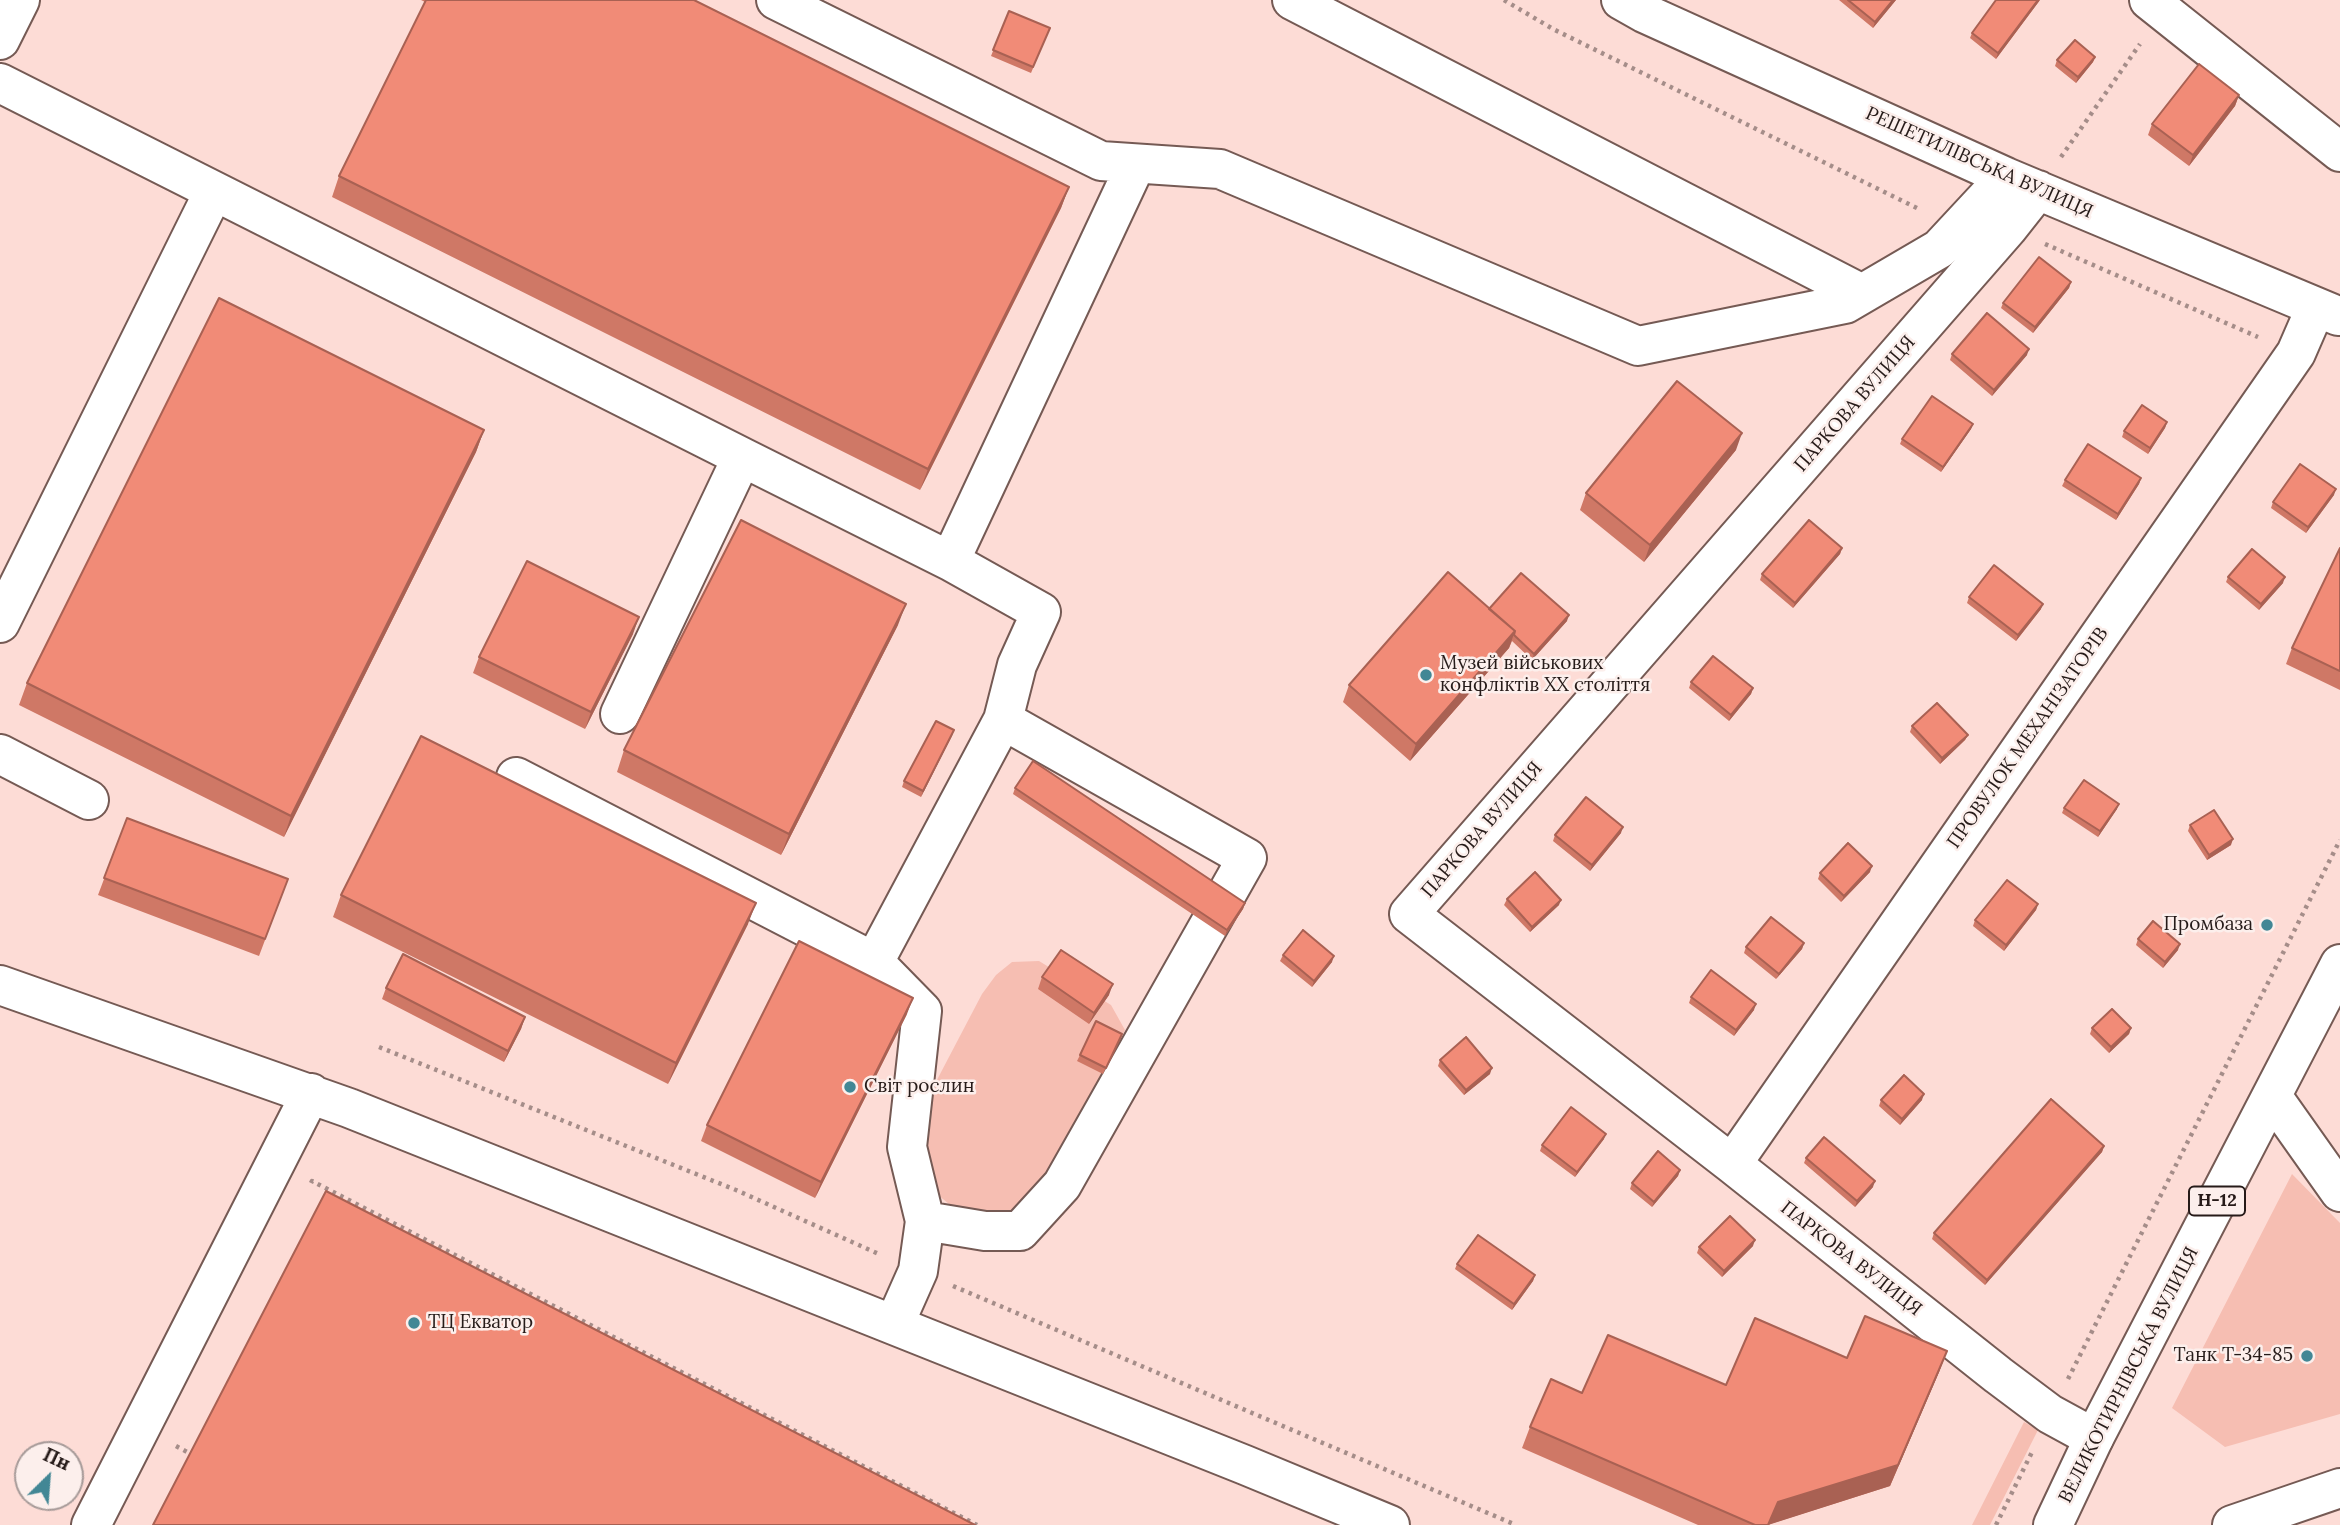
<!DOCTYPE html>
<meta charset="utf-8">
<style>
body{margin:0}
#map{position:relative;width:2340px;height:1525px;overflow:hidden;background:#fddcd6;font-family:Lora,serif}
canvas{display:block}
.north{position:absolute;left:14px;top:1441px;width:70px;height:70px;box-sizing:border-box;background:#fcefec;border:2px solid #a69a98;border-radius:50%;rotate:25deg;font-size:19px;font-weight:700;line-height:28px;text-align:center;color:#261b19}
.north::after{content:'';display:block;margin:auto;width:24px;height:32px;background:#428795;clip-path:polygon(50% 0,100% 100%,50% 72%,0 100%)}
</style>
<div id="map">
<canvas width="2340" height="1525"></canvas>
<div class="north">Пн</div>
</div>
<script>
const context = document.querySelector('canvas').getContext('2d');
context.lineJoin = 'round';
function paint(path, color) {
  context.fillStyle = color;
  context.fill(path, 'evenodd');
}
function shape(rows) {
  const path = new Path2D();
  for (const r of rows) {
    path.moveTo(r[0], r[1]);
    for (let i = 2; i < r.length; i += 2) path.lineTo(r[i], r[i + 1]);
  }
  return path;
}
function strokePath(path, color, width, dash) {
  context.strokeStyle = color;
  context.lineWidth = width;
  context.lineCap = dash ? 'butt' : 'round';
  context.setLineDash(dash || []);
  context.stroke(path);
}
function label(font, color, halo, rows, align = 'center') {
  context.font = font + ' Lora,serif';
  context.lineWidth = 5;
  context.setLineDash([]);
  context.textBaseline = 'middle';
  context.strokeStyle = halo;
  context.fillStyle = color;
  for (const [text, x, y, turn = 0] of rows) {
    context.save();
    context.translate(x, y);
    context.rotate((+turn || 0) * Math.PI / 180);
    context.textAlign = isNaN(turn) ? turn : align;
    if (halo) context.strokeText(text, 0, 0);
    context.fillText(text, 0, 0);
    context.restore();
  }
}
paint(shape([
 [1039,961,1111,1005,1125,1030,1103,1077,1035,1199,1011,1218,985,1218,949,1204,932,1190,917,1118,982,994,996,975,1012,962],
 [2292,1174,2340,1223,2340,1414,2225,1447,2172,1408],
 [2024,1422,2038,1430,1990,1525,1972,1525]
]), '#f6beb2');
const minor = shape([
 [776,0,1101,161,1220,169,1638,346,1845,304,1939,249,2006,177],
 [1292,0,1862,294],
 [1621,0,1644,13,2006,177,2338,316],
 [2149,0,2340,152],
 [0,40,20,0],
 [0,83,742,457,620,714],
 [2038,190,2008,228,1409,914,1732,1164,1998,1375,2050,1414,2094,1438],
 [742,457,950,561,1041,612,1017,665,1003,720,874,962],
 [950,561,1136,164],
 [0,623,214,191],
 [0,754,89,800],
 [516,777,874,962,922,1011,907,1147,925,1221,918,1271,894,1325],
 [0,985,349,1108,1245,1465,1390,1525],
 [1732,1164,2296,353,2316,307],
 [925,1221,985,1231,1020,1231,1062,1185,1247,858,1003,720],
 [91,1525,311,1093]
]);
const major = shape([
 [2272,1096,2340,1192],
 [2053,1525,2094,1438,2340,964],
 [2232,1525,2340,1488]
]);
strokePath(minor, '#755a54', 42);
strokePath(major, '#755a54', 42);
strokePath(shape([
 [1504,0,1553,29,1921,210],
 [2061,157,2140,44],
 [2045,244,2258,337],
 [379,1047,736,1190,881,1255],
 [311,1183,312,1181,977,1525],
 [953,1286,1516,1525],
 [2068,1379,2340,840],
 [176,1446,191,1454],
 [1996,1525,2033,1450]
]), '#a58d89', 4.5, [3.5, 5]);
strokePath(minor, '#fff', 38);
strokePath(major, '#fff', 38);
paint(shape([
 [421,0,694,0,1069,187,1061,208,920,490,332,197,339,176,425,2],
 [1839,0,1896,0,1873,28],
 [2040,0,1996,59,1970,38,1972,33],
 [1009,11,1050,28,1031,73,991,56],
 [2095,57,2093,62,2076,83,2055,66,2057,60],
 [2239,95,2235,106,2189,166,2148,135,2152,124],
 [2071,282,2069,288,2033,333,2001,308,2003,303],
 [1952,354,2027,355,1992,396,1950,360],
 [2167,422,2165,428,2148,454,2122,437,2124,431],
 [1973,424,1971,429,1941,472,1900,444,1902,439],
 [484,430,476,452,284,837,19,705,27,683],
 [1736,450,1644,562,1580,510,1586,493],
 [2141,478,2139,484,2116,520,2062,486,2065,480],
 [2334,495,2306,533,2271,508,2273,502],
 [1842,548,1840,554,1793,608,1760,580,1762,574],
 [2340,548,2340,690,2286,664,2292,648],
 [2228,577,2283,583,2259,610,2226,582],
 [1969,597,2041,609,2016,641,1967,603],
 [1489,609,1567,621,1532,660,1512,641,1509,648,1410,761,1343,702,1349,685],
 [898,625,781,855,617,772,624,750],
 [633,634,585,729,473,673,479,657],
 [1691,682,1753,688,1751,694,1729,721,1689,688],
 [1912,726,1968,735,1965,740,1940,764,1910,732],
 [954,730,921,797,902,787,904,781],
 [1015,788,1245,903,1243,909,1225,936,1013,794],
 [2064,808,2117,809,2098,837,2062,813],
 [127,818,288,879,259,956,98,895],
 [2190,825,2231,845,2207,860,2188,831],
 [1621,833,1590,871,1553,841,1555,835],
 [1870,872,1841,902,1818,879,1820,873],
 [341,895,748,924,668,1084,333,917],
 [1507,899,1559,905,1530,932,1504,905],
 [2038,904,2036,910,2004,951,1973,926,1975,920],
 [2138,939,2178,950,2163,968,2136,945],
 [1804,943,1802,949,1776,979,1744,953,1746,947],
 [1283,955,1332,962,1312,987,1280,961],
 [1042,977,1109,995,1089,1024,1038,989],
 [386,988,525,1017,521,1029,504,1062,382,999],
 [1691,997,1754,1010,1734,1036,1689,1003],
 [907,1014,815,1198,701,1141,707,1125],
 [2092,1028,2131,1028,2129,1034,2109,1053,2090,1034],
 [1122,1034,1103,1074,1077,1061,1080,1055],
 [1440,1060,1490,1074,1464,1095,1438,1066],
 [1881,1100,1922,1100,1900,1125,1879,1106],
 [1604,1139,1575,1177,1540,1151,1542,1145],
 [2104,1146,2102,1152,1985,1285,1932,1239,1934,1233],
 [1806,1158,1873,1187,1855,1207,1804,1163],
 [1680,1170,1678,1176,1652,1207,1630,1189,1632,1183],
 [1753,1246,1722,1277,1697,1253,1699,1247],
 [1457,1264,1535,1275,1533,1281,1512,1310,1455,1269],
 [1947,1351,1939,1372,1890,1486,1770,1524,1769,1525,1698,1525,1522,1448,1530,1427,1582,1393,1726,1385,1847,1358]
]), '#cf7866');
paint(shape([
 [1893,0,1896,0,1873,28,1875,22],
 [2038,0,2040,0,1996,59,1998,53],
 [2095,57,2093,62,2076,83,2078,77],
 [2239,95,2235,106,2189,166,2193,155],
 [1069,187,1061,208,920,490,928,469],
 [2071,282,2069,288,2033,333,2035,327],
 [2029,349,2027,355,1992,396,1994,390],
 [2167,422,2165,428,2148,454,2150,448],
 [1973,424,1971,429,1941,472,1943,467],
 [484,430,476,452,284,837,291,816],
 [1742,433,1736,450,1644,562,1650,545],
 [2141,478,2139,484,2116,520,2118,514],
 [2336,489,2334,495,2306,533,2308,527],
 [1842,548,1840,554,1793,608,1795,603],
 [2285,577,2283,583,2259,610,2261,604],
 [906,604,898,625,781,855,789,834],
 [2043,604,2041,609,2016,641,2018,635],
 [1569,615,1567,621,1532,660,1534,654],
 [639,617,633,634,585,729,591,712],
 [1515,631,1509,648,1410,761,1416,744],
 [1753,688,1751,694,1729,721,1731,715],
 [954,730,952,736,921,797,923,791],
 [1968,735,1965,740,1940,764,1942,758],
 [2119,804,2117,809,2098,837,2100,831],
 [1623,827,1621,833,1590,871,1592,865],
 [2233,839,2231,845,2207,860,2209,855],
 [1872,866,1870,872,1841,902,1844,896],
 [1561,900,1559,905,1530,932,1532,927],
 [756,903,748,924,668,1084,676,1063],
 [1245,903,1243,909,1225,936,1227,930],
 [2038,904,2036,910,2004,951,2006,945],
 [1804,943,1802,949,1776,979,1779,974],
 [2180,944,2178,950,2163,968,2165,962],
 [1334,956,1332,962,1312,987,1314,981],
 [1113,984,1109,995,1089,1024,1094,1013],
 [913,998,907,1014,815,1198,821,1182],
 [1756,1004,1754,1010,1734,1036,1736,1030],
 [525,1017,521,1029,504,1062,508,1051],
 [2131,1028,2129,1034,2109,1053,2111,1047],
 [1492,1068,1490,1074,1464,1095,1466,1090],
 [1924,1094,1922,1100,1900,1125,1902,1119],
 [1606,1134,1604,1139,1575,1177,1577,1172],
 [2104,1146,2102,1152,1985,1285,1987,1280],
 [1680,1170,1678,1176,1652,1207,1654,1202],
 [1875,1181,1873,1187,1855,1207,1857,1201],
 [1755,1240,1753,1246,1722,1277,1724,1271],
 [1535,1275,1533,1281,1512,1310,1514,1304],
 [1947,1351,1939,1372,1890,1486,1768,1525,1778,1502]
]), '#a96153');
const building = shape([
 [426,0,694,0,1069,187,928,469,339,176,426,0],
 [1848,0,1893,0,1875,22,1848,0],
 [1996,0,2038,0,1998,53,1972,33,1996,0],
 [1009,11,1050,28,1033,67,993,50,1009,11],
 [2075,40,2095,57,2078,77,2057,60,2075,40],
 [2199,64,2239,95,2193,155,2152,124,2199,64],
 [2039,257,2071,282,2035,327,2003,303,2039,257],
 [219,298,484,430,291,816,27,683,219,298],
 [1987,313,2029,349,1994,390,1952,354,1987,313],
 [1677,381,1742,433,1650,545,1586,493,1677,381],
 [1932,396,1973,424,1943,467,1902,439,1932,396],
 [2142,405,2167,422,2150,448,2124,431,2142,405],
 [2088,444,2141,478,2118,514,2065,480,2088,444],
 [2300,464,2336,489,2308,527,2273,502,2300,464],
 [741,520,906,604,789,834,624,750,741,520],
 [1809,520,1842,548,1795,603,1762,574,1809,520],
 [2340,548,2340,671,2292,648,2340,548],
 [2252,549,2285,577,2261,604,2228,577,2252,549],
 [527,561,639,617,591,712,479,657,527,561],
 [1994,565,2043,604,2018,635,1969,597,1994,565],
 [1448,572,1515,631,1416,744,1349,685,1448,572],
 [1521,573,1569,615,1534,654,1514,635,1515,631,1489,609,1521,573],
 [1713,656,1753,688,1731,715,1691,682,1713,656],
 [1937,703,1968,735,1942,758,1912,726,1937,703],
 [936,721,954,730,923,791,904,781,936,721],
 [421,736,756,903,676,1063,341,895,421,736],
 [1033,761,1245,903,1227,930,1015,788,1033,761],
 [2084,780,2119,804,2100,831,2064,808,2084,780],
 [1586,797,1623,827,1592,865,1555,835,1586,797],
 [2214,810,2233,839,2209,855,2190,825,2214,810],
 [127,818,288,879,265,939,104,878,127,818],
 [1848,843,1872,866,1844,896,1820,873,1848,843],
 [1535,872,1561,900,1532,927,1507,899,1535,872],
 [2007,880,2038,904,2006,945,1975,920,2007,880],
 [1771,917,1804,943,1779,974,1746,947,1771,917],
 [2153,921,2180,944,2165,962,2138,939,2153,921],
 [1303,930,1334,956,1314,981,1283,955,1303,930],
 [799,941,913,998,821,1182,707,1125,799,941],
 [1061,950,1113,984,1094,1013,1042,977,1061,950],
 [403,954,525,1017,508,1051,386,988,403,954],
 [1711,970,1756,1004,1736,1030,1691,997,1711,970],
 [2112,1009,2131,1028,2111,1047,2092,1028,2112,1009],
 [1096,1021,1122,1034,1106,1068,1080,1055,1096,1021],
 [1466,1037,1492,1068,1466,1090,1440,1060,1466,1037],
 [1904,1075,1924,1094,1902,1119,1881,1100,1904,1075],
 [2051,1099,2104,1146,1987,1280,1934,1233,2051,1099],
 [1571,1107,1606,1134,1577,1172,1542,1145,1571,1107],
 [1824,1137,1875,1181,1857,1201,1806,1158,1824,1137],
 [1658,1151,1680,1170,1654,1202,1632,1183,1658,1151],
 [326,1191,975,1525,153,1525,326,1191],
 [1730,1216,1755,1240,1724,1271,1699,1247,1730,1216],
 [1478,1235,1535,1275,1514,1304,1457,1264,1478,1235],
 [1865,1316,1947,1351,1898,1465,1778,1502,1768,1525,1755,1525,1530,1427,1551,1379,1582,1393,1608,1335,1726,1385,1755,1318,1847,1358,1865,1316]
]);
paint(building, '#f18b77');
strokePath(building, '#a96153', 2);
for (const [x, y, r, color] of [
 [1426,675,7,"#428795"],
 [2267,925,7,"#428795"],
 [850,1087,7,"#428795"],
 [414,1323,7,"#428795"],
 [2307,1356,7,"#428795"]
]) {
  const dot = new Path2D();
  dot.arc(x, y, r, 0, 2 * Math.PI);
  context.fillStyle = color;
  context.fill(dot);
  strokePath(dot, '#fcefec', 2.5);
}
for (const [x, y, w] of [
 [2217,1201,56]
]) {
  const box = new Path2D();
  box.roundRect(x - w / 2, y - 14.5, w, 29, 5);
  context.fillStyle = '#fcefec';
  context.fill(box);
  strokePath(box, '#261b19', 2);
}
label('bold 18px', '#261b19', null, [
 ["Н-12",2217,1201]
]);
label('19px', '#261b19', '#fcefec', [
 ["РЕШЕТИЛІВСЬКА ВУЛИЦЯ",1979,163,24],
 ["ПАРКОВА ВУЛИЦЯ",1855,404,-49],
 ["ПРОВУЛОК МЕХАНІЗАТОРІВ",2028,738,-55],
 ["ПАРКОВА ВУЛИЦЯ",1482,830,-49],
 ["ПАРКОВА ВУЛИЦЯ",1851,1259,38],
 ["ВЕЛИКОТИРНІВСЬКА ВУЛИЦЯ",2129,1375,-63]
]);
label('19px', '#261b19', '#fcefec', [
 ["Музей військових",1440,664],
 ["конфліктів ХХ століття",1440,686],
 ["Промбаза",2253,925,"right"],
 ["Світ рослин",864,1087],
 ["ТЦ Екватор",428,1323],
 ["Танк Т-34-85",2293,1356,"right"]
], 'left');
</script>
